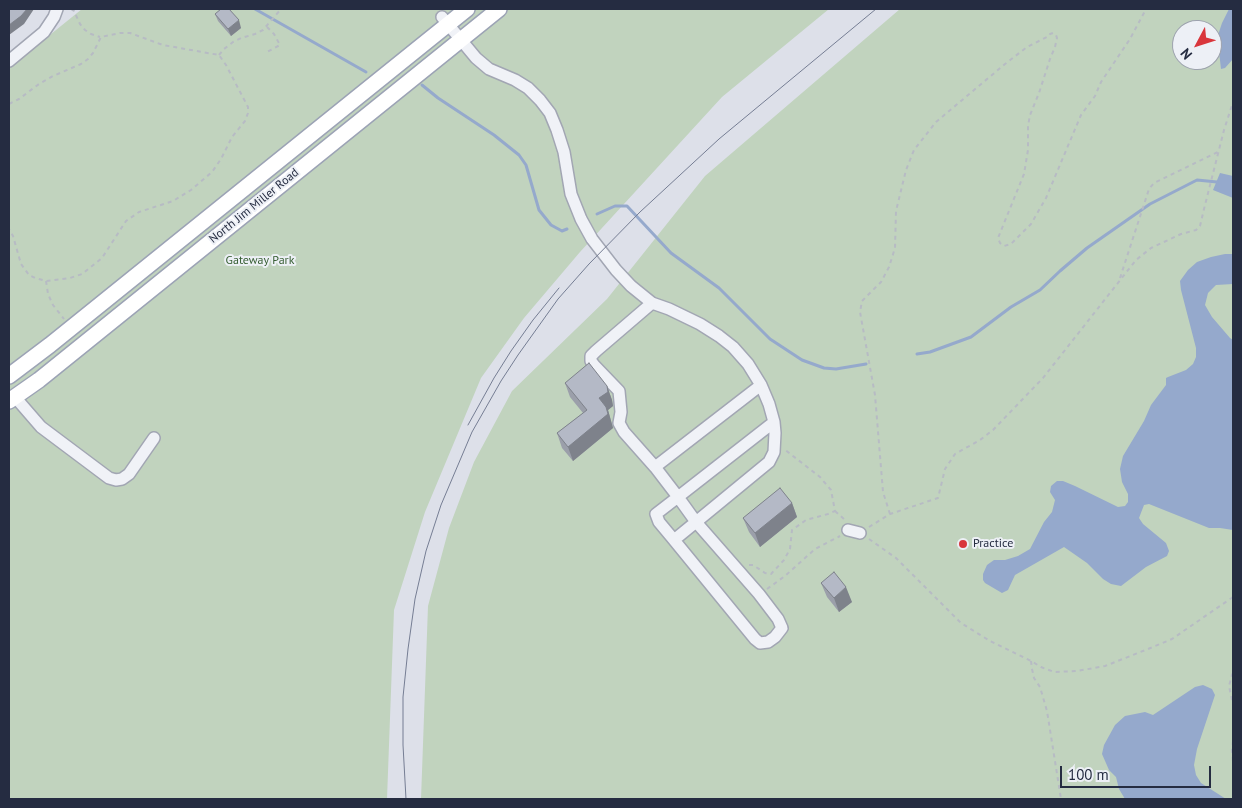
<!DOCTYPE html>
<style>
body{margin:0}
#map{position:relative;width:1242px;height:808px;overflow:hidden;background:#dde0e9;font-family:"PT Sans",sans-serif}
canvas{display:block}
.frame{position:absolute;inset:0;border:10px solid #252c41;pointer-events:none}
.north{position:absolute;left:1172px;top:20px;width:50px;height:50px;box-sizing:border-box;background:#edf0f6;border:1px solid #9da2ae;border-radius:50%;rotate:230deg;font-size:14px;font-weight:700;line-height:20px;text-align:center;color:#252c41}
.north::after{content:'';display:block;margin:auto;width:18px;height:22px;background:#d9363c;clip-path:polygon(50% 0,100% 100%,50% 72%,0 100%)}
.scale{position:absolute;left:1060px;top:766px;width:151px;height:22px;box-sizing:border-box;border:2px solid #252c41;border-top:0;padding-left:6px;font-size:15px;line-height:18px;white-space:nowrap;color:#252c41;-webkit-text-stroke:4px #edf0f6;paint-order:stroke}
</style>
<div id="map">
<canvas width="1242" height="808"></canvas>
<div class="frame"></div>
<div class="north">N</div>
<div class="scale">100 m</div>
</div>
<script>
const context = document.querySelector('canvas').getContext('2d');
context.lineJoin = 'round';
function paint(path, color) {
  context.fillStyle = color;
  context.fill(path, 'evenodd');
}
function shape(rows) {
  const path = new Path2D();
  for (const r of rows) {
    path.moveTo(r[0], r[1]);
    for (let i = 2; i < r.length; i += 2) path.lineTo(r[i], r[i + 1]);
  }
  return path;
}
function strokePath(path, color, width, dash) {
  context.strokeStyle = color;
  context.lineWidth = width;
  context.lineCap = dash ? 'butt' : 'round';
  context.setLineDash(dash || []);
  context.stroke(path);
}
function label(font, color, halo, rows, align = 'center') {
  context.font = font + ' "PT Sans",sans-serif';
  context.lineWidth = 4;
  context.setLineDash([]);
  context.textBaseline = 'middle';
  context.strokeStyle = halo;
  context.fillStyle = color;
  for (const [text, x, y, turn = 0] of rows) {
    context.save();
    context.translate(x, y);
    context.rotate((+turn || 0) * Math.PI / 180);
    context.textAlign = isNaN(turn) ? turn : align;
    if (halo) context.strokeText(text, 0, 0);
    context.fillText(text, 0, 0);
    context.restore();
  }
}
paint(shape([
 [82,9,829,9,722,97,580,252,524,318,481,378,425,512,394,610,387,799,9,799,9,68],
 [900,9,1233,9,1233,799,421,799,428,606,449,528,474,462,512,391,607,299,705,176],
 [1182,30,1212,30,1212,60,1182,60]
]), '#c1d3be');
paint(shape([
 [1229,9,1233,9,1233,59,1225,68,1221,69,1218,43,1219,32,1222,23],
 [1220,173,1233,176,1233,198,1213,190],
 [1225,254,1233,254,1233,284,1216,285,1208,293,1205,305,1212,317,1230,338,1233,340,1233,530,1220,528,1209,528,1149,504,1144,505,1139,518,1143,524,1166,543,1169,551,1167,556,1146,567,1121,586,1111,584,1103,579,1087,563,1064,547,1015,575,1008,590,1002,593,985,583,983,580,983,574,987,565,994,560,1005,560,1018,556,1030,549,1044,522,1052,512,1055,500,1050,492,1051,486,1057,481,1063,481,1075,486,1118,507,1125,506,1128,502,1128,494,1122,482,1120,469,1123,456,1144,421,1151,405,1166,385,1166,378,1168,377,1186,370,1193,364,1196,357,1196,348,1181,290,1180,281,1188,270,1197,262,1211,257],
 [1203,685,1212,689,1215,695,1197,749,1194,765,1196,775,1201,783,1226,799,1125,799,1119,789,1116,777,1109,770,1102,754,1104,745,1115,725,1125,716,1145,712,1153,715,1195,687]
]), '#95a9cc');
strokePath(shape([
 [255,9,366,72],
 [422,85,438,98,494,135,519,155,526,165,539,210,551,225,562,231,567,229],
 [597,214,615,206,627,206,671,253,719,288,770,339,802,360,824,368,836,369,866,364],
 [917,354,930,352,971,337,1011,307,1040,290,1060,271,1087,248,1150,204,1197,180,1217,182]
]), '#95a9cc', 3);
const minor = shape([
 [442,17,476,58,489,69,515,80,528,88,540,100,550,113,557,130,564,152,571,194,581,219,592,239,616,270,631,286,652,303,669,309,700,324,719,336,733,347,748,364,761,385,769,404,774,422,775,433,774,452,769,462,696,522,674,540,755,639,760,643,768,642,775,637,782,628,778,619,759,594,696,522,678,497,774,422],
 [9,61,44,32,54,17,57,9],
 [652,303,596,351,591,356,591,361,594,365,619,391,621,412,619,423,624,432,655,467,678,497,656,514,659,522,674,540],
 [15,397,41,427,109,478,116,480,122,479,129,474,154,438],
 [655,467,761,385],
 [848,530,860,533]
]);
const major = shape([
 [9,376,50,345,467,9],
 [9,401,39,380,499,9]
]);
strokePath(minor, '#a2a6b3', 14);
strokePath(major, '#9ca3b5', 18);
strokePath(shape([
 [71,9,74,11,80,24,85,30,91,34,100,37],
 [267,27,274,34,280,45,267,52],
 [219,55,224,49,233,42,241,38,255,34,263,30,281,9],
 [9,104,19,99,39,84,53,76,81,64,88,59,93,53,101,37,120,33,130,33,163,45,219,55,226,65,248,107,248,113,245,121,232,137,221,159,212,172,191,190,173,201,139,212,126,221,102,258,82,274,70,278,46,281,35,278,29,275,21,264,13,236,9,229],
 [1120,278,1149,189,1154,183,1218,152],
 [46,281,48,294,53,305,64,319],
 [835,511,844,519],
 [890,514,883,492,875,395,860,312,862,301,881,282,889,267,895,248,896,211,906,170,914,150,936,122,1005,64,1027,47,1049,36,1050,34,1053,33,1056,35,1057,38,1055,47,1050,59,1039,93,1030,115,1028,126,1028,150,1024,174,998,238,1000,243,1004,246,1011,244,1031,224,1046,198,1081,115,1095,96,1101,82,1130,39,1146,9],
 [869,527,890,514,938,498,945,469,955,454,980,440,993,430,1043,378,1136,260,1151,248,1181,234,1196,230,1200,226,1204,209,1224,130,1233,102],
 [869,539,896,558,961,623,990,641,1031,661,1041,667,1054,672,1077,671,1105,666,1148,649,1172,639,1233,597],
 [749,565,753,565,765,573,771,574,784,560,790,549,792,530,806,520,828,514,835,511,831,490,820,477,784,449],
 [767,589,785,576,815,549,840,536],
 [1031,661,1032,669,1034,678,1040,687,1047,711,1061,799],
 [1233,673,1232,675,1229,686,1233,705],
 [1233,741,1232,750,1233,762]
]), '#b7bbc4', 2, [4, 4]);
strokePath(minor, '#f0f2f7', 11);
strokePath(major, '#fff', 15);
strokePath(shape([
 [468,425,494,378,511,351,533,320,559,288],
 [406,799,403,745,403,697,408,649,415,599,426,551,441,505,472,432,501,381,518,355,558,299,589,264,640,212,719,139,876,9]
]), '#757d93', 1);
paint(shape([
 [215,14,241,28,231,36,218,21],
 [565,383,607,386,612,400,613,406,608,410,613,428,573,461,562,448,557,433,583,413,570,397],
 [792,503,797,517,760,547,749,532,743,518],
 [821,583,852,602,839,612,827,597]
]), '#9b9faa');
paint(shape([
 [27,9,34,9,24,24,9,35,9,25],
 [239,20,241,28,231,36,228,29],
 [607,386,612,400,613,406,608,410,613,428,573,461,568,447],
 [792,503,797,517,760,547,755,533],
 [846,587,852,602,839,612,834,598]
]), '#7e828b');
const building = shape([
 [9,9,27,9,21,16,9,25,9,9],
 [221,9,229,9,239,20,228,29,215,14,221,9],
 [589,363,607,386,608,392,599,398,606,407,608,414,568,447,557,433,587,410,565,383,589,363],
 [780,488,792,503,755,533,743,518,780,488],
 [834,572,846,587,834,598,821,583,834,572]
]);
paint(building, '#b4b9c6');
strokePath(building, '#7e828b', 1);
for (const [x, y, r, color] of [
 [963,544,5,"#d9363c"]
]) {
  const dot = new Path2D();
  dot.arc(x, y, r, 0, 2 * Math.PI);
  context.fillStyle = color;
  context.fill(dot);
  strokePath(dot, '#edf0f6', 2);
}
label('12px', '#252c41', '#edf0f6', [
 ["North Jim Miller Road",254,206,-39]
]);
label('12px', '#355d31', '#edf0f6', [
 ["Gateway Park",260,261]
]);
label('12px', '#252c41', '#edf0f6', [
 ["Practice",973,544]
], 'left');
</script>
